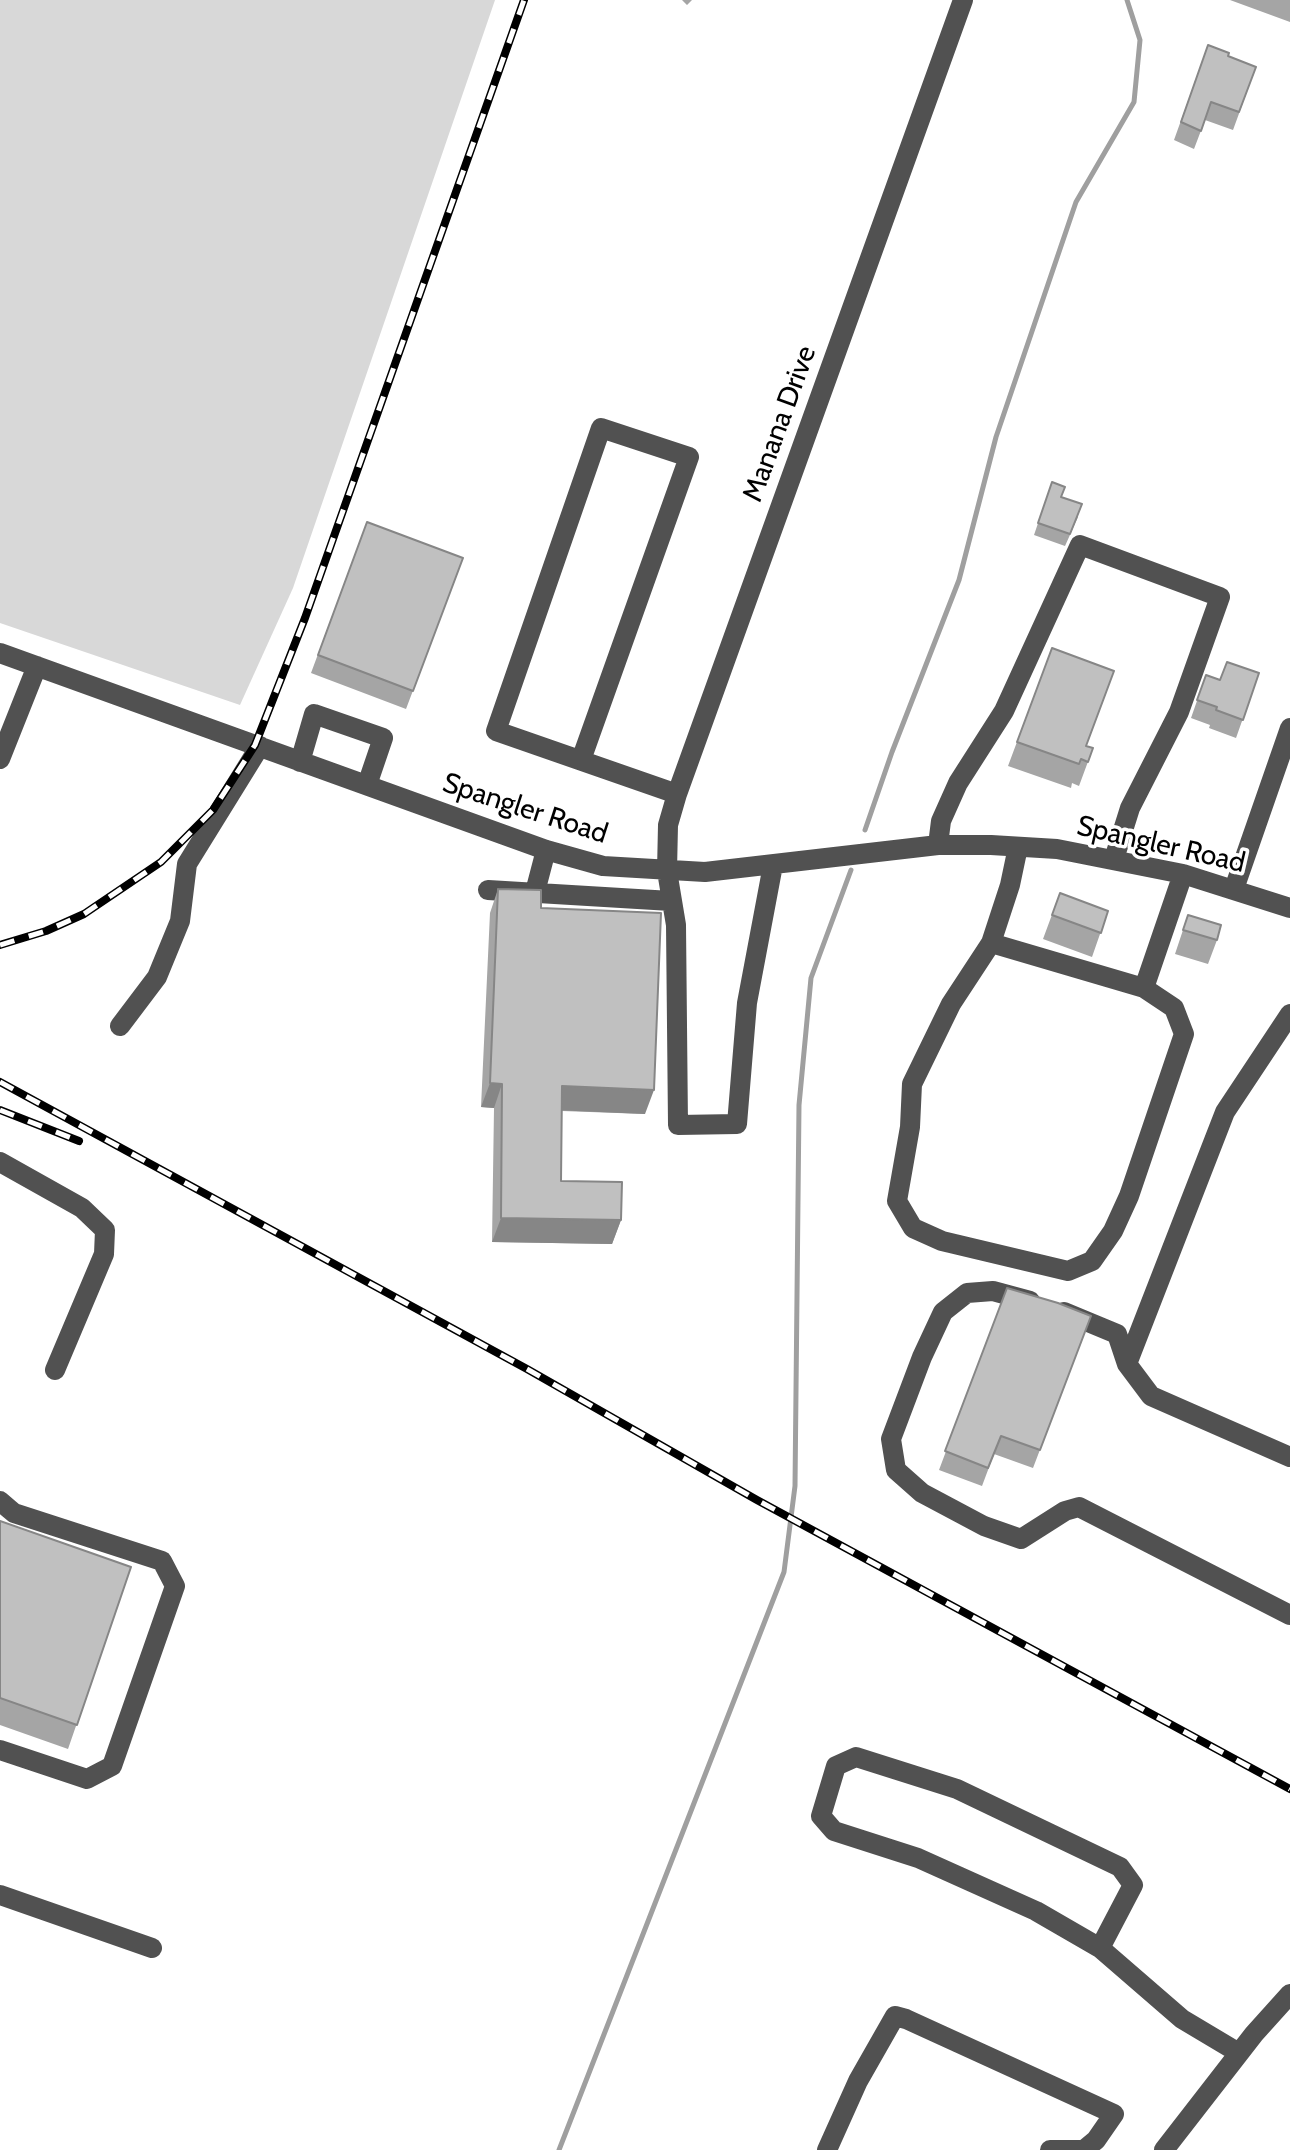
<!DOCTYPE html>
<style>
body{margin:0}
canvas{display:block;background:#fff}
</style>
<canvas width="1290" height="2150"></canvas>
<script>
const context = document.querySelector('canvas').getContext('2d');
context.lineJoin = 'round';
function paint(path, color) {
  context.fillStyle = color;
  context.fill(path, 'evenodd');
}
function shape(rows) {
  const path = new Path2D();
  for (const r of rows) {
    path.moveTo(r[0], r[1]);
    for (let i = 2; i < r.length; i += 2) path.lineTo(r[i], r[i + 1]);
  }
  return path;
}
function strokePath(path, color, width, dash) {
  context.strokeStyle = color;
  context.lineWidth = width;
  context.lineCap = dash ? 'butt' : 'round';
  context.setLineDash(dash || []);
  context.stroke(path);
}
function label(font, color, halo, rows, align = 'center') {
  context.font = font + ' Cabin,sans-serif';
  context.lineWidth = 7;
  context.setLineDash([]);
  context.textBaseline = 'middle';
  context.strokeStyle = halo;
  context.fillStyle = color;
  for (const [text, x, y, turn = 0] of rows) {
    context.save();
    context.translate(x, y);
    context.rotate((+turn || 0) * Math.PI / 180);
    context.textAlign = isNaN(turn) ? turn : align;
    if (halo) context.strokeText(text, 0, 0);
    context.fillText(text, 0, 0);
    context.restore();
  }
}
paint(shape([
 [0,0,495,0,293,588,240,705,0,623]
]), '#d8d8d8');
strokePath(shape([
 [865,830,892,752,959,580,996,437,1076,202,1134,102,1140,40,1127,0],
 [559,2150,784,1572,795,1486,799,1105,811,978,851,870]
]), '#9f9f9f', 5);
strokePath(shape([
 [0,653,546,850,603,866,705,872,938,845,991,845,1057,849,1183,874,1290,908],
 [0,759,37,666],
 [581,760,689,457,601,428,496,731,677,794],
 [300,762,314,714,383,738,367,785],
 [938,845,941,821,958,783,1004,711,1080,545,1220,597,1179,712,1130,808,1114,859],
 [773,865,747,1003,737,1124,678,1125,676,925,667,871,668,825,677,794,963,0],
 [1234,889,1290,728],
 [488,890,671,901],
 [535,892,546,850],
 [991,943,1144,988,1174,1008,1184,1034,1129,1196,1113,1231,1092,1261,1068,1271,942,1241,913,1228,897,1201,910,1127,912,1084,951,1004,991,943,1010,885,1018,847],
 [1144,988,1183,874],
 [120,1026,157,977,180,921,187,864,260,746],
 [0,1162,82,1208,105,1230,104,1254,55,1370],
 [1030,1301,993,1291,967,1293,943,1312,922,1357,891,1439,896,1470,922,1493,984,1526,1021,1539,1065,1511,1079,1507,1290,1615],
 [1064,1312,1117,1334,1127,1364,1151,1396,1290,1457],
 [1127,1364,1225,1112,1290,1014],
 [0,1501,14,1513,162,1561,175,1586,112,1766,87,1779,0,1750],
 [0,1895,152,1948],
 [1100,1948,1133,1885,1120,1867,957,1789,856,1757,836,1766,821,1816,834,1831,918,1858,1036,1911,1100,1948,1182,2019,1239,2053],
 [827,2150,858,2081,895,2016,906,2019,1114,2114,1096,2140,1084,2150,1050,2150],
 [1164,2150,1254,2034,1290,1994]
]), '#515151', 20);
const rail = shape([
 [0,945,46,931,84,914,161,862,213,810,255,745,305,618,524,0],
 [0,1082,527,1369,757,1500,1290,1789],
 [0,1110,79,1141]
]);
strokePath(rail, '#000', 8);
strokePath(rail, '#fff', 5, [15]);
paint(shape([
 [682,0,692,0,687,5],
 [1230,0,1290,0,1290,22],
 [1208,45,1228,56,1256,67,1233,130,1205,120,1194,149,1174,140],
 [1052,482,1061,497,1078,517,1065,546,1034,535],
 [367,522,463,558,406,709,311,673],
 [1052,648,1087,746,1093,748,1079,786,1072,783,1071,788,1008,766],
 [1259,673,1236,738,1209,728,1210,725,1191,718,1206,675,1220,680],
 [498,889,541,908,645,1114,562,1111,561,1181,621,1220,612,1244,492,1242,494,1108,481,1107,490,913],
 [1060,893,1108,911,1092,957,1043,939],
 [1188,915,1217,940,1208,964,1175,954],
 [1007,1288,1091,1316,1033,1468,994,1454,982,1486,939,1470],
 [0,1521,131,1567,68,1749,0,1725]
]), '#a5a5a5');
paint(shape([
 [490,1083,502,1084,494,1108,481,1107],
 [562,1086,654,1090,645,1114,553,1110],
 [501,1218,621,1220,612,1244,492,1242]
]), '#868686');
const building = shape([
 [1208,45,1229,53,1228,56,1256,67,1239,112,1211,102,1201,131,1181,122,1208,45],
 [1052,482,1065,487,1061,497,1082,504,1070,534,1038,523,1052,482],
 [367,522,463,558,413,691,318,655,367,522],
 [1052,648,1114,671,1086,746,1093,748,1088,762,1081,759,1079,764,1017,742,1052,648],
 [1227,662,1259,673,1243,720,1216,710,1217,707,1197,700,1206,675,1220,680,1227,662],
 [498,889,541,890,541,908,661,913,654,1090,562,1086,561,1181,622,1182,621,1220,501,1218,502,1084,490,1083,498,889],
 [1060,893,1108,911,1101,933,1052,915,1060,893],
 [1188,915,1221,925,1217,940,1183,930,1188,915],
 [1007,1288,1058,1303,1091,1316,1040,1450,1001,1436,988,1468,945,1451,1007,1288],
 [0,1521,131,1567,77,1725,0,1698,0,1521]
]);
paint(building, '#c0c0c0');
strokePath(building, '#868686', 2);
label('28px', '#000', '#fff', [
 ["Manana Drive",780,424,-70],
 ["Spangler Road",525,809,18],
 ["Spangler Road",1161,845,13]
]);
</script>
